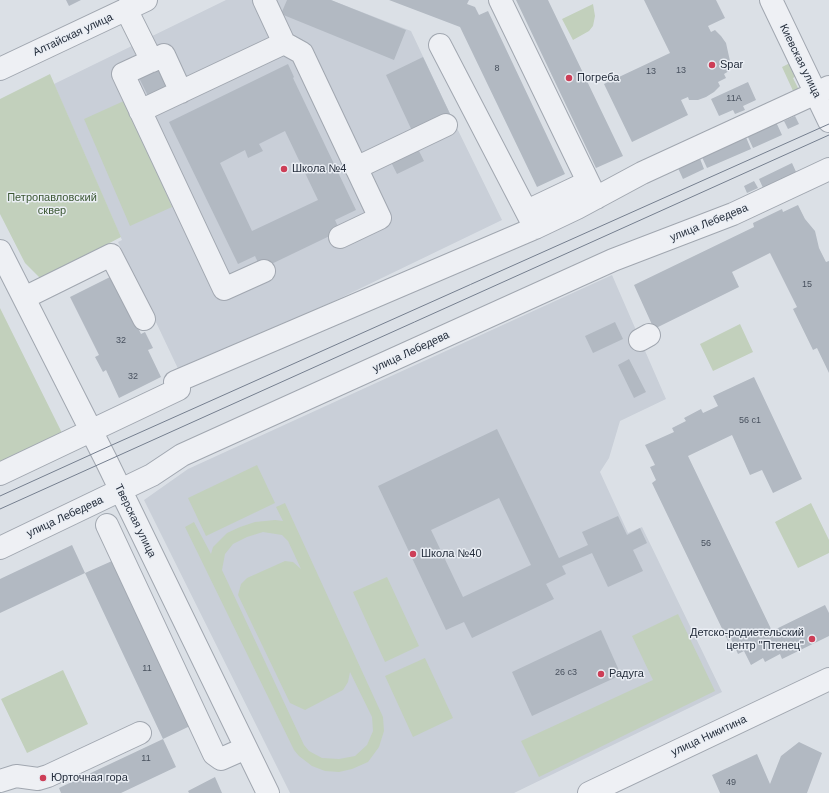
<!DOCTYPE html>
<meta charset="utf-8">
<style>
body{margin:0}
canvas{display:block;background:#dbe0e6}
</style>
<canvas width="829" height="793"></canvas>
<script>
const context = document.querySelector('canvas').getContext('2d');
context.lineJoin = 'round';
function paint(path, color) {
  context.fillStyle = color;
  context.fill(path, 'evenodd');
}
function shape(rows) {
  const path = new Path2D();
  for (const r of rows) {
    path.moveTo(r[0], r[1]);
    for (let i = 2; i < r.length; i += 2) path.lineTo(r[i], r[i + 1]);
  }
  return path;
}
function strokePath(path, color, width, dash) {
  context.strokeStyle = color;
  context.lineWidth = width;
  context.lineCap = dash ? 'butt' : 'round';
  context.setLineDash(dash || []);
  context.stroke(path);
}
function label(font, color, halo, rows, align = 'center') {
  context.font = font + ' Helvetica,sans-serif';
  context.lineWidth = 3;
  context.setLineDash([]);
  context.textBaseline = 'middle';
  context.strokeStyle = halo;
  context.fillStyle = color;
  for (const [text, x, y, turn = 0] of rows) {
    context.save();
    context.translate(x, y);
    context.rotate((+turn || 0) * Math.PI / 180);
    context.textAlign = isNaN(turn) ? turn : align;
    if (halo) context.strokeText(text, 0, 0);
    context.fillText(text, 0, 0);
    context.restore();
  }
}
paint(shape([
 [226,0,331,0,411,31,452,118,502,220,181,375,118,242,122,240,54,84],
 [612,275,666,399,620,421,609,458,600,472,628,533,642,527,722,692,514,793,290,793,144,500,188,469]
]), '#c9cfd8');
paint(shape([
 [593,4,595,16,593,26,589,31,573,40,562,19],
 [792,62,798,75,793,78,799,90,794,93,782,67],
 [50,74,121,237,41,279,25,263,0,214,0,99],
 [126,100,172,207,130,226,84,119],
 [0,308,64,437,0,467],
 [740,324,753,352,713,371,700,344],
 [257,465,275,503,206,536,188,498],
 [285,503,383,717,384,731,379,747,368,762,352,769,339,772,325,771,312,766,299,756,294,750,185,527,194,522,211,554,213,547,227,533,240,527,255,522,275,520,283,521,276,507],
 [263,532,282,535,288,541,301,569,293,562,285,561,247,578,241,584,238,595,290,703,305,710,343,690,348,682,350,672,372,717,373,731,367,745,355,756,339,759,322,758,309,751,304,745,222,570,225,554,233,544,247,537],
 [811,503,829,540,829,553,798,568,775,522],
 [387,577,419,646,385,662,353,592],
 [678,614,715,691,539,777,521,741,653,680,632,636],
 [425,658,453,718,413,737,385,676],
 [63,670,88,724,27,753,1,699]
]), '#c2d0bc');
paint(shape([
 [66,0,81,0,69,6],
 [287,0,331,0,406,30,394,60,281,14],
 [389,0,469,0,467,4,475,7,479,15,488,11,565,174,537,187,460,27],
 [516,0,548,0,623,156,596,168],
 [644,0,716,0,725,18,708,26,711,32,715,30,721,36,726,43,730,61,725,63,729,71,724,74,726,78,718,82,720,86,714,92,706,97,698,100,689,100,688,97,681,100,688,115,632,142,604,84,670,53],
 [423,57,452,118,414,135,386,75],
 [288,64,294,77,293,78,356,210,335,220,340,231,261,269,255,256,238,264,169,122],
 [285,131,318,200,252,231,220,163,245,150,248,158,263,151,259,144],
 [159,66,171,90,150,100,138,76],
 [748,82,756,100,743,106,745,110,735,114,733,110,719,116,711,99],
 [795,116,799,124,788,129,784,121],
 [776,122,782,135,753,148,747,135],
 [745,135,751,149,707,168,701,155],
 [417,147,424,161,397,174,390,160],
 [699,156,704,169,683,179,677,166],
 [792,163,797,174,764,190,759,179],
 [754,181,758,188,747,193,744,186],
 [798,205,805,219,815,231,819,248,826,262,829,261,829,373,817,348,813,350,793,309,797,307,770,253,732,272,739,287,654,329,634,285,754,227,753,223,782,209,783,212],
 [112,276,141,334,145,332,153,348,148,350,161,377,119,398,106,370,103,372,95,357,99,355,70,297],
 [615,322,623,339,593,353,585,336],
 [629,359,646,392,634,398,618,365],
 [754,377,802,479,773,493,762,470,750,475,732,435,688,456,772,631,825,605,829,613,829,636,782,659,780,654,765,662,763,658,751,665,744,651,738,654,731,639,728,641,652,483,656,480,650,467,655,465,645,445,674,432,672,428,686,421,684,418,701,409,703,413,718,406,713,396],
 [497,429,559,558,588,545,582,532,618,516,627,535,640,528,647,543,633,550,643,571,608,587,592,553,562,566,566,574,546,584,554,599,472,638,464,622,446,630,378,486],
 [499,498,531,565,463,597,431,530],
 [72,545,85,573,0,613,0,579],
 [112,561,190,726,163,739,85,573],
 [601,630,621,675,532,716,512,672],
 [163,739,176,767,121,793,61,793,59,788],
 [799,742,822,753,807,793,720,793,712,775,757,754,770,784,781,756],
 [215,777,222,793,189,793,188,791]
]), '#b2b9c2');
const minor = shape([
 [500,0,596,198],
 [771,0,829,121],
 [126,9,152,61],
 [284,43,302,53,380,218,340,237],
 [440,45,535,228],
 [0,69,146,0],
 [181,92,164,55,123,74,224,289,264,271],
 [140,111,284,43,264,0],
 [356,168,446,125],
 [527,211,588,182],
 [0,251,106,460,268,793],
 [24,298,111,255,144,319],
 [640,340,649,335],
 [175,382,535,228,577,208,642,173,829,87],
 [0,474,179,389],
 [107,525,214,754,221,759,246,748],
 [0,548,152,475,182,455,613,260,733,214,829,169],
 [0,781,16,776,38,779,48,776,140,733],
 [589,793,829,679]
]);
strokePath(minor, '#a1a7b0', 24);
strokePath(minor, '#eef0f4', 22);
strokePath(shape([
 [0,496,112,445,829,124],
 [0,509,829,135]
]), '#757f8f', 1);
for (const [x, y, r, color] of [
 [712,65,4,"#cd3e57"],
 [569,78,4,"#cd3e57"],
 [284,169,4,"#cd3e57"],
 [413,554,4,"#cd3e57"],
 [812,639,4,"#cd3e57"],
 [601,674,4,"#cd3e57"],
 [43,778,4,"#cd3e57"]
]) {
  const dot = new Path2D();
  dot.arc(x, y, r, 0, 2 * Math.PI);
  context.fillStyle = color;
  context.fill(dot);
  strokePath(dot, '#eaeef4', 1.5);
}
label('9px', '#48515e', null, [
 ["8",497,69],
 ["13",681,71],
 ["13",651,72],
 ["11А",734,99],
 ["15",807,285],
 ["32",121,341],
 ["32",133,377],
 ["56 с1",750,421],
 ["56",706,544],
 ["11",147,669],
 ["26 с3",566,673],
 ["11",146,759],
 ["49",731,783]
]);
label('11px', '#252e3c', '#eaeef4', [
 ["Алтайская улица",73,35,-25],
 ["Киевская улица",800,61,64],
 ["улица Лебедева",709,223,-22],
 ["улица Лебедева",411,352,-25],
 ["улица Лебедева",65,517,-25],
 ["Тверская улица",135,521,64],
 ["улица Никитина",709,736,-25]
]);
label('11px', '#252e3c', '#eaeef4', [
 ["Spar",720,65],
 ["Погреба",577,78],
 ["Школа №4",292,169],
 ["Школа №40",421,554],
 ["Детско-родиетельский",804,633,"right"],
 ["центр \"Птенец\"",804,646,"right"],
 ["Радуга",609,674],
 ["Юрточная гора",51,778]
], 'left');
label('11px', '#3b5733', '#eaeef4', [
 ["Петропавловский",52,198],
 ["сквер",52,211]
]);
</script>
